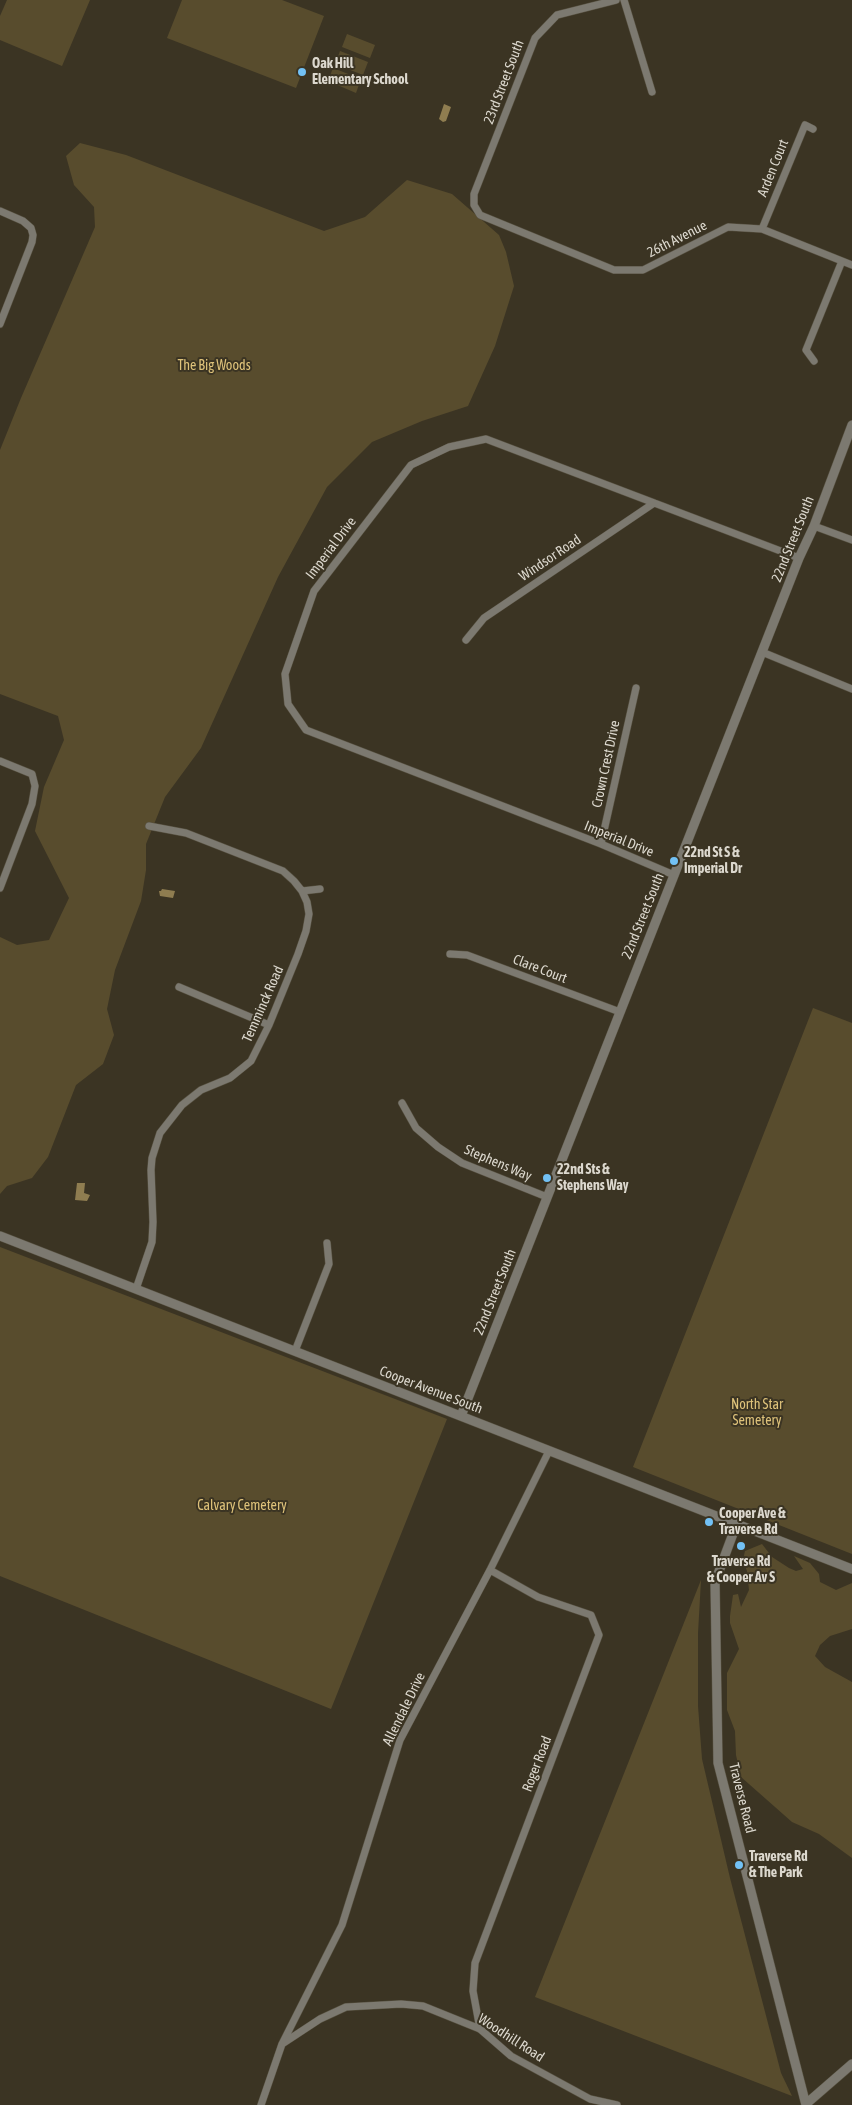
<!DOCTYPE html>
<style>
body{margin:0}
canvas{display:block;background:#3b3423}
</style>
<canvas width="852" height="2105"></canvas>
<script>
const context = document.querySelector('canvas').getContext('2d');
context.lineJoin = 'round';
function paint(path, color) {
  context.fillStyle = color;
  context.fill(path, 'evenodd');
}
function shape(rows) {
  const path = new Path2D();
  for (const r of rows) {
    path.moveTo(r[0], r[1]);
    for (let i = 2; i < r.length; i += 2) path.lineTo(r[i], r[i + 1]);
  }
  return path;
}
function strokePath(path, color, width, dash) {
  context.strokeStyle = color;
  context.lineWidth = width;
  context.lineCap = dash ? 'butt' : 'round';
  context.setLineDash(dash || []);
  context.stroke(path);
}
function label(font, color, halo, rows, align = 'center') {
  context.font = font + ' "Asap Condensed",sans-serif';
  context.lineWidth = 4;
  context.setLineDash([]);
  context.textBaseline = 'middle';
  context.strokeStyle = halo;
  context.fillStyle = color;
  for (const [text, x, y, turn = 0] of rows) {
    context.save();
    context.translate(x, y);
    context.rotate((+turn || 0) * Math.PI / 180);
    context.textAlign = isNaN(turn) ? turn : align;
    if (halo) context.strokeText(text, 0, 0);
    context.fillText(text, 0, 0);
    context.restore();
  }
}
paint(shape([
 [7,0,90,0,62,66,0,40,0,16],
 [182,0,282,0,324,16,296,88,167,38],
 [347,34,375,45,370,58,342,47],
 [340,51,368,62,363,75,335,64],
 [333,68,361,79,356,93,328,81],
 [80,143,126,155,324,231,365,217,407,180,452,194,499,235,506,252,514,286,495,346,468,406,422,421,372,442,327,487,278,577,201,748,165,797,146,844,146,870,141,901,115,970,107,1009,114,1035,103,1064,76,1085,48,1157,32,1178,7,1186,0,1194,0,937,17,945,49,940,69,898,35,831,44,787,64,740,58,716,0,694,0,450,21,398,95,227,94,207,74,185,66,156],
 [813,1008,852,1023,852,1554,633,1467],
 [0,1247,447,1419,331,1709,0,1576],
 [762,1544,772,1557,789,1568,796,1571,803,1569,794,1556,810,1563,819,1574,820,1582,836,1590,852,1583,852,1629,830,1636,820,1645,815,1656,825,1667,852,1682,852,1858,819,1834,792,1822,741,1777,736,1755,735,1731,727,1710,727,1673,739,1649,730,1623,730,1616,733,1595,738,1594,741,1607,749,1590,747,1571,743,1560,745,1551],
 [701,1580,698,1633,698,1706,702,1759,730,1878,781,2073,792,2096,535,1997]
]), '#584c2d');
paint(shape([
 [444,104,451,107,446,121,443,122,439,119],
 [162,889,175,891,173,898,160,896,159,891,161,891],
 [77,1183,85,1183,84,1193,90,1195,87,1201,75,1200]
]), '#8f7d50');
const minor = shape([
 [616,0,557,15,535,38,474,194,474,205,480,215,614,270,643,270,728,227,762,229,852,265],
 [624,0,652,92],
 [0,211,23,221,31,228,33,235,32,242,0,324],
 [762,229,805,125,813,129],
 [814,361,806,350,842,261],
 [814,526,852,540],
 [466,640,484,618,654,503],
 [762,652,852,689],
 [0,761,32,774,35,786,32,804,0,888],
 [601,844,636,688],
 [674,875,601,844,306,730,288,704,285,674,314,591,411,465,449,447,486,439,799,558],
 [302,891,320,889],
 [450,954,467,955,620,1012],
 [179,987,269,1025],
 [402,1103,416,1128,438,1147,462,1163,547,1197],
 [136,1289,152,1242,153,1222,151,1170,152,1158,160,1133,182,1105,201,1090,230,1078,251,1061,269,1025,298,954,306,931,309,914,307,902,302,891,294,881,283,871,186,833,149,826],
 [295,1351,329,1264,327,1243],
 [480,2029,473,1991,475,1963,599,1635,591,1615,538,1597,490,1570],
 [282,2044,342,1925,400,1740,490,1570,549,1451],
 [261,2105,282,2044,320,2019,346,2007,401,2004,423,2006,480,2029,511,2056,590,2099,617,2105]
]);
const tertiary = shape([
 [0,1236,852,1569],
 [461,1416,799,558,814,526,852,425],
 [737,1523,715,1582,718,1763,806,2105],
 [806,2104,852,2064]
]);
strokePath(minor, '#585242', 8);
strokePath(tertiary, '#585242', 10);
strokePath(minor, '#7c7970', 7);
strokePath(tertiary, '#7c7970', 9);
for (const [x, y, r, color] of [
 [302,72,5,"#72c1f5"],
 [674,861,5,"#72c1f5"],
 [547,1178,5,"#72c1f5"],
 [709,1522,5,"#72c1f5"],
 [741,1546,5,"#72c1f5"],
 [739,1865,5,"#72c1f5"]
]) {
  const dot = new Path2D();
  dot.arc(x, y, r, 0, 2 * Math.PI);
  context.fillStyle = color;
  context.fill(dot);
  strokePath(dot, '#3b3423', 2);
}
label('bold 14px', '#dcd8ce', '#3b3423', [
 ["Oak Hill",312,64],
 ["Elementary School",312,80],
 ["22nd St S &",684,853],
 ["Imperial Dr",684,869],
 ["22nd Sts &",557,1170],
 ["Stephens Way",557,1186],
 ["Cooper Ave &",719,1514],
 ["Traverse Rd",719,1530],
 ["Traverse Rd",741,1562,"center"],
 ["& Cooper Av S",741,1578,"center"],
 ["Traverse Rd",749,1857],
 ["& The Park",749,1873]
], 'left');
label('14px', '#dcd8ce', '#3b3423', [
 ["23rd Street South",504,82,-69],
 ["Arden Court",773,168,-68],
 ["26th Avenue",677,239,-27],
 ["22nd Street South",793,539,-68],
 ["Imperial Drive",331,548,-53],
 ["Windsor Road",550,558,-34],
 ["Crown Crest Drive",606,764,-78],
 ["Imperial Drive",619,839,22],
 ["22nd Street South",643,916,-68],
 ["Clare Court",540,969,21],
 ["Temminck Road",263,1004,-66],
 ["Stephens Way",498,1163,23],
 ["22nd Street South",495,1292,-68],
 ["Cooper Avenue South",431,1390,21],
 ["Allendale Drive",404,1709,-64],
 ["Roger Road",537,1764,-69],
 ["Traverse Road",742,1798,76],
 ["Woodhill Road",511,2038,33]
]);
label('14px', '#dec27a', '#3b3423', [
 ["The Big Woods",214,366],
 ["North Star",757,1405],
 ["Semetery",757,1421],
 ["Calvary Cemetery",242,1506]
]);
</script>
